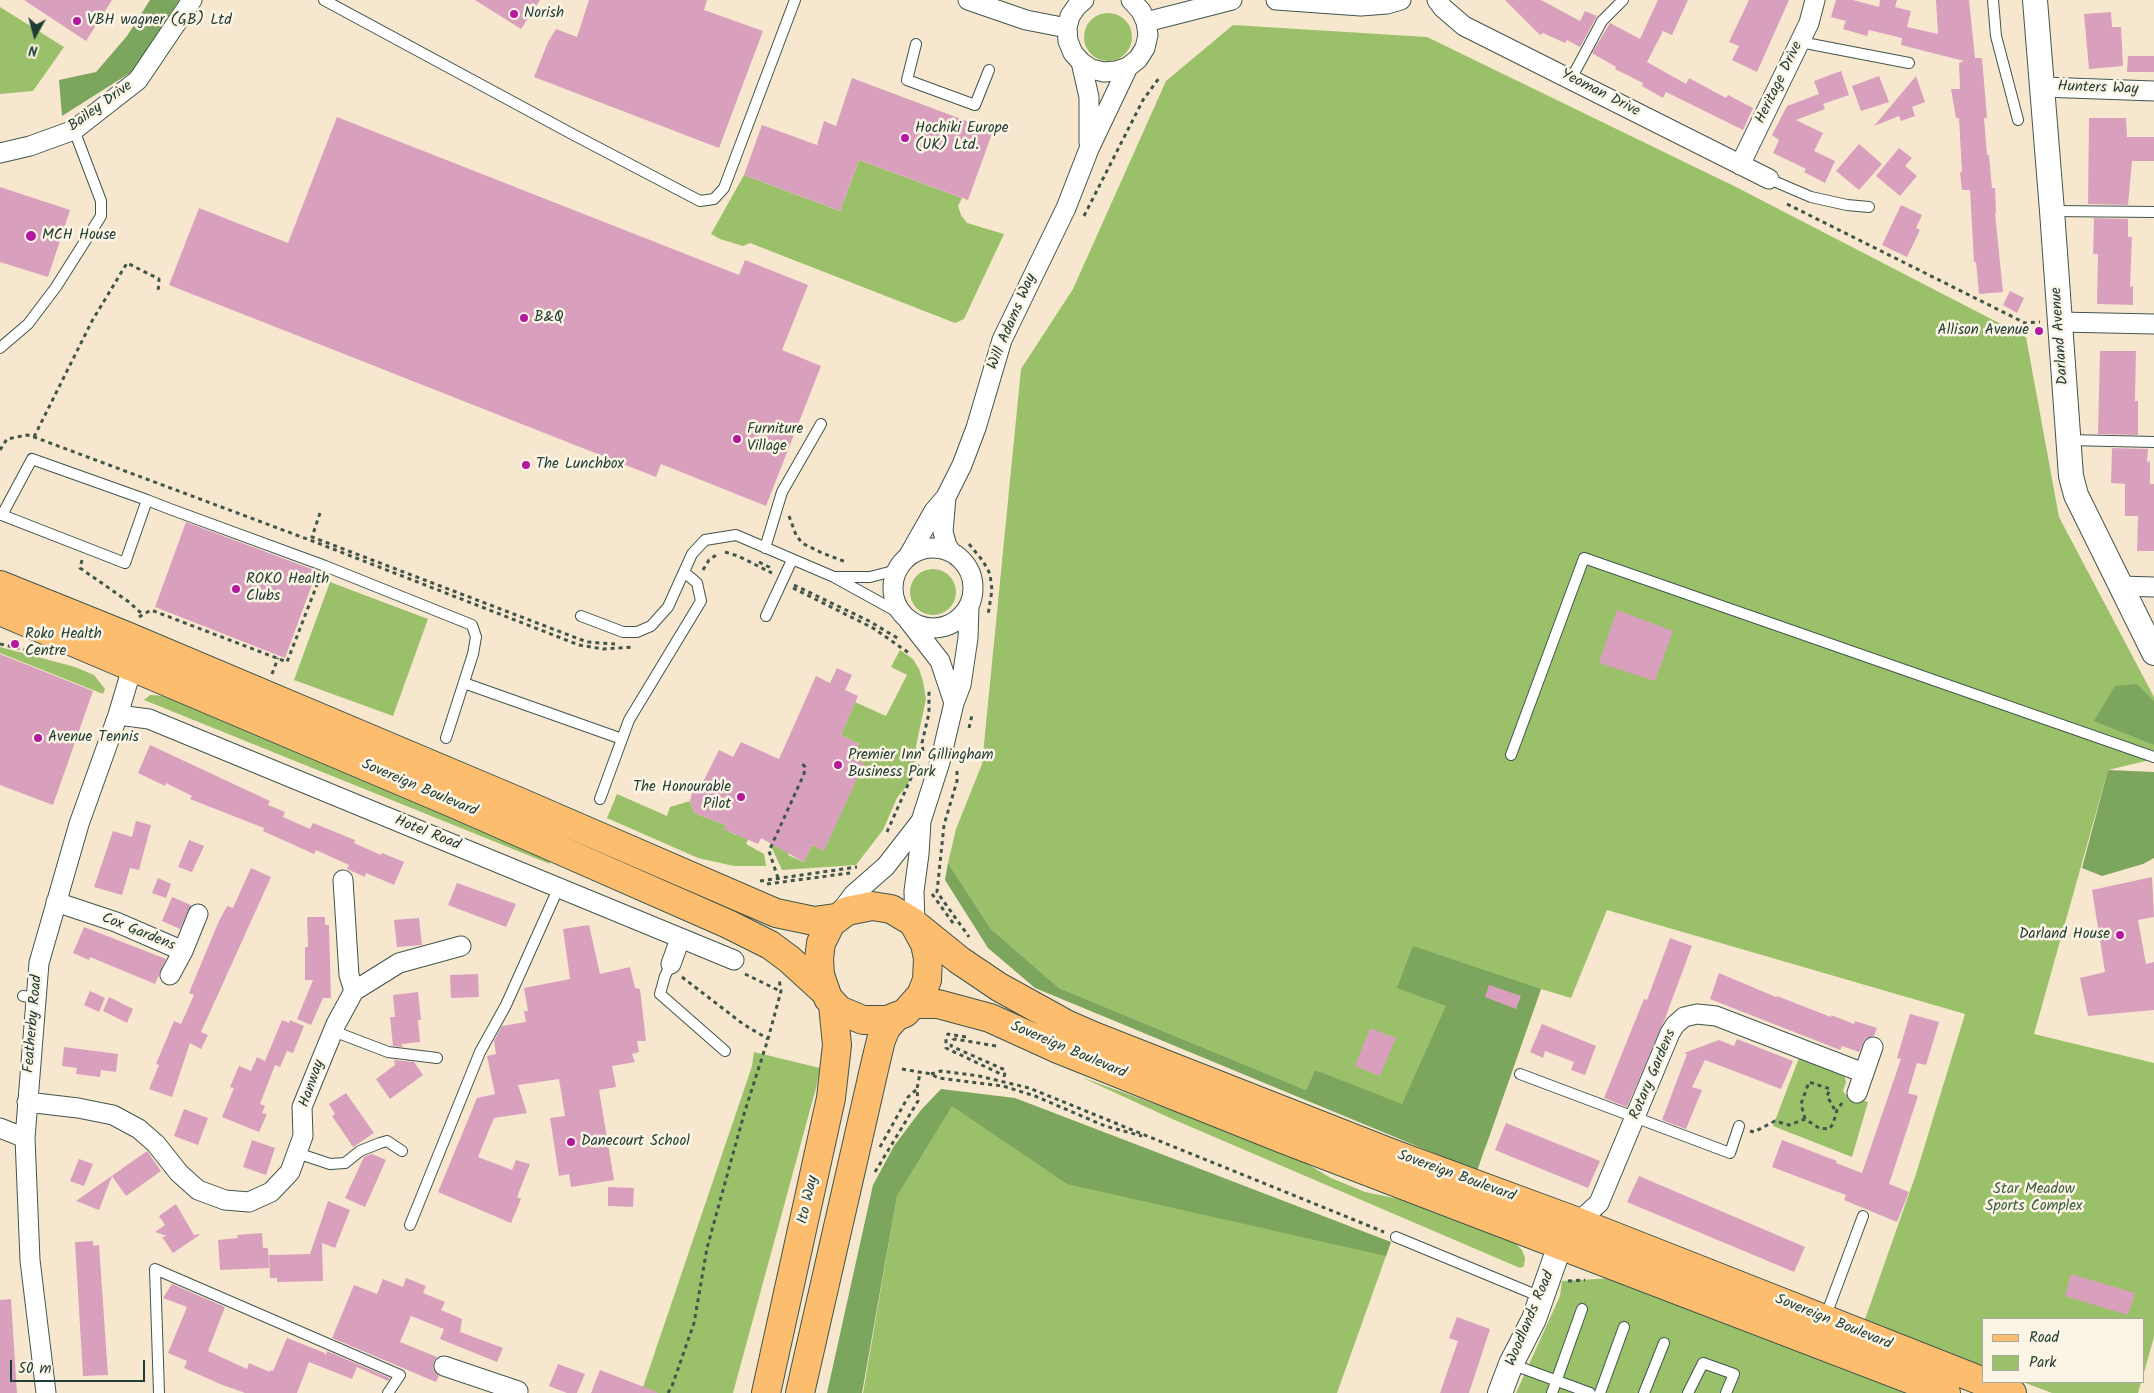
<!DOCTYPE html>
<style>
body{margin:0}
#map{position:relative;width:2154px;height:1393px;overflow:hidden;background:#f8e7cf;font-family:Kalam,sans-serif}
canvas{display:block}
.legend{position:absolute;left:1982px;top:1318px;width:162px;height:65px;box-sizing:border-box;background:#fcf5e5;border:1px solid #a4ab9e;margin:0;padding:6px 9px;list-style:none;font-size:15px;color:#1f3d34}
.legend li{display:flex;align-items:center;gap:10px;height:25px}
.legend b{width:25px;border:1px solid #a4ab9e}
.north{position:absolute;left:10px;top:10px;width:50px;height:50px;-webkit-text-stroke:4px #fcf5e5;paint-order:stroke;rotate:187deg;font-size:14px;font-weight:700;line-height:20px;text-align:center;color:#1f3d34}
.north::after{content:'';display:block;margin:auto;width:18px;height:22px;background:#1f3d34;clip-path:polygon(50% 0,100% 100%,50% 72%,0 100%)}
.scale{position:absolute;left:10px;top:1360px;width:135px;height:22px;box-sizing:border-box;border:2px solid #1f3d34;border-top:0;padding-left:6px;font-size:15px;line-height:18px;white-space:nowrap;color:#1f3d34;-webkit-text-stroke:4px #fcf5e5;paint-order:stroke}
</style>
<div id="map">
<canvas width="2154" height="1393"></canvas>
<ul class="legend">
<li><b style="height:6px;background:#fcbd6f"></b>Road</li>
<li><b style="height:14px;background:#9bc06a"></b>Park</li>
</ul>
<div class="north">N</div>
<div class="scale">50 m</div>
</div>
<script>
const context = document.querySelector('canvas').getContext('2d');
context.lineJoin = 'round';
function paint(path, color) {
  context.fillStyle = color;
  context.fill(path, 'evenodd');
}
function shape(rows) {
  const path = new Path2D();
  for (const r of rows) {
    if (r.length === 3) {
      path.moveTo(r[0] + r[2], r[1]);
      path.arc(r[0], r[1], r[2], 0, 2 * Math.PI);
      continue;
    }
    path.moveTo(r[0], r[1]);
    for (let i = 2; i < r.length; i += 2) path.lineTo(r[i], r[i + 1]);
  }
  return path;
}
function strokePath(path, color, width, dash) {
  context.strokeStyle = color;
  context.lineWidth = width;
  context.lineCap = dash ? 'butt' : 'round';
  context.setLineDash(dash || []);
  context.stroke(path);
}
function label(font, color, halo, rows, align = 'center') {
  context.font = font + ' Kalam,sans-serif';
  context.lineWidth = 5;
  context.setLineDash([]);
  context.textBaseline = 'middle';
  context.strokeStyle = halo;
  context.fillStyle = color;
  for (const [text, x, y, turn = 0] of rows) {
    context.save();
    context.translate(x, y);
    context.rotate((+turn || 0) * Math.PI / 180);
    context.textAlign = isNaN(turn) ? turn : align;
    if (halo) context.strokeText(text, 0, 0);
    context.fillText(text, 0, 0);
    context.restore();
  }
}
paint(shape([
 [0,7,64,47,33,91,0,94],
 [1108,37,24],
 [1233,25,1427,37,1736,187,2026,337,2059,517,2154,697,2154,759,2108,770,2034,1034,2154,1063,2154,1337,2143,1376,2143,1319,1983,1319,1983,1367,1864,1322,1916,1174,1965,1014,1607,910,1571,998,1541,989,1486,1146,1315,1070,1306,1090,1059,988,991,929,948,863,956,829,982,764,1021,369,1073,289,1166,81],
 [859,160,962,198,958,206,961,215,967,223,1004,234,964,319,955,323,750,243,743,246,720,239,711,234,744,175,840,211],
 [933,592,23],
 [330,582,428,619,393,716,294,680],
 [0,647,75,667,94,675,105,689,103,694,0,653],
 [900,650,913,659,919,669,923,681,926,699,916,746,917,755,908,784,897,798,883,830,856,865,782,870,771,846,779,829,796,837,788,855,804,862,812,845,824,850,863,764,852,758,859,744,841,735,855,702,886,716,907,675,891,667],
 [150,695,167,696,545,853,550,864,144,700],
 [617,794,667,816,670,807,690,801,694,813,726,825,724,829,736,835,750,835,746,844,764,854,766,866,734,866,698,858,607,818],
 [754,1052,820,1068,816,1088,733,1393,641,1393,752,1066],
 [1799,1058,1839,1073,1845,1077,1846,1082,1843,1091,1845,1094,1868,1102,1852,1157,1773,1126],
 [1081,1077,1289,1153,1331,1178,1365,1192,1413,1202,1513,1241,1522,1250,1525,1258,1524,1266,1520,1268,1170,1118],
 [952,1105,1391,1242,1337,1393,863,1393,897,1195],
 [1614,1278,1909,1393,1516,1393,1560,1296,1562,1281],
 [2023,1382,2141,1382,2138,1393,2052,1393]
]), '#9bc06a');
paint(shape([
 [150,0,179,0,133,71,62,116,59,80,96,72,127,36],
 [2137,684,2154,701,2154,745,2094,721,2115,686],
 [2108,770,2154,772,2154,858,2143,864,2102,876,2082,868],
 [948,863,991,929,1059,988,1306,1090,1315,1070,1402,1104,1446,1006,1397,988,1413,946,1541,989,1477,1171,1035,988,988,948,945,880],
 [941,1089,1015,1098,1391,1242,1386,1256,1067,1184,952,1106,897,1196,862,1393,827,1393,873,1185,894,1146,921,1110]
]), '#7ca65e');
paint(shape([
 [24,0,112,0,86,41],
 [475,0,540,0,521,29],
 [589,0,707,0,704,10,763,31,719,148,534,77,548,42,556,29,577,37],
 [1505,0,1541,0,1580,21,1585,11,1597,16,1580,47,1567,40,1565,43,1543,33,1540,35],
 [1658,0,1688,0,1672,35,1663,31,1647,62,1686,84,1689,78,1726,98,1728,95,1753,108,1743,130,1666,92,1663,98,1642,86,1643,83,1615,69,1616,67,1592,53,1610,23,1640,39],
 [1749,0,1789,0,1757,72,1732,60,1739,46,1729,42],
 [1836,0,1853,0,1879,7,1880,0,1897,0,1895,7,1911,11,1907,27,1938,34,1936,0,1969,0,1975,58,1982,58,1987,118,1984,118,1987,155,1989,155,1992,188,1995,188,1996,213,1995,213,2003,292,1979,294,1976,262,1974,262,1970,190,1962,190,1960,172,1962,172,1959,118,1956,118,1951,89,1960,89,1959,63,1964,61,1901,45,1902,38,1869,30,1867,36,1843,29,1846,21,1831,17],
 [2111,12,2112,27,2121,27,2123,66,2089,69,2084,14],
 [2128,56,2154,56,2154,72,2127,72],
 [1841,71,1849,95,1823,104,1825,109,1796,120,1823,133,1814,151,1835,161,1825,183,1804,172,1806,169,1773,153,1779,140,1772,135,1787,106,1819,94,1814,81],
 [1879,76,1889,102,1861,111,1852,86],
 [1916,76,1925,102,1912,107,1915,116,1901,121,1899,116,1874,126],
 [852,78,993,131,968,200,859,160,840,211,744,175,762,125,817,145,824,121,836,126],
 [337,117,739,275,745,260,808,285,782,350,821,366,766,506,661,464,656,477,169,285,199,208,288,243],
 [2089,118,2126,118,2127,137,2154,137,2154,161,2132,161,2128,205,2088,204],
 [1859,144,1882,164,1859,190,1836,171],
 [1899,148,1912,158,1905,166,1917,176,1900,196,1876,176],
 [0,187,70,210,48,277,0,262],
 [1901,205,1922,215,1916,228,1920,230,1907,257,1882,245],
 [2094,218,2128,219,2128,237,2132,237,2130,287,2133,286,2133,305,2097,304,2098,254,2093,254],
 [2010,291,2024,298,2017,313,2003,305],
 [2100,351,2136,351,2135,401,2138,401,2138,435,2098,434],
 [2112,448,2148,449,2147,462,2150,461,2150,484,2154,484,2154,551,2137,551,2138,516,2125,516,2125,484,2111,483],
 [186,522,317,571,285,658,155,607],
 [1617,610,1673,631,1655,681,1599,663],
 [0,654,93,691,53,805,0,785],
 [837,668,852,675,845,690,858,696,841,735,859,744,852,758,864,763,824,851,812,845,804,862,761,838,758,844,723,829,726,825,694,813,690,801,692,793,700,788,719,750,733,757,741,742,779,759,816,676,830,683],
 [150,745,270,801,268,805,285,812,283,817,310,829,313,823,355,840,354,843,381,855,382,853,404,862,394,885,366,873,365,877,347,869,349,865,316,850,314,854,285,841,263,831,264,828,190,799,192,796,166,783,165,786,138,773],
 [136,821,151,825,139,870,130,868,122,895,94,887,113,831,132,837],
 [189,840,204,846,192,872,178,867],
 [251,868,271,877,201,1032,208,1035,201,1049,190,1043,172,1097,149,1089,159,1065,156,1064,174,1021,181,1024,194,995,189,993,218,923,227,906,233,908],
 [2152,877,2154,917,2138,920,2146,964,2154,962,2154,1010,2088,1016,2080,978,2105,972,2092,890],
 [158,878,171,884,166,898,152,893],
 [457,883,516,904,506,927,448,905],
 [172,897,191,905,180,929,162,921],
 [307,917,325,917,325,925,329,925,331,998,323,998,311,1025,297,1019,313,980,305,980,305,947,308,947],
 [419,918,422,945,397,947,394,920],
 [589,925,600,974,630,967,635,988,640,989,646,1041,637,1041,639,1052,632,1054,635,1062,612,1066,616,1087,599,1090,614,1180,571,1187,569,1174,559,1176,550,1118,565,1116,559,1079,518,1085,527,1113,494,1118,478,1157,512,1170,516,1160,530,1164,517,1197,521,1199,511,1223,438,1192,477,1098,495,1094,487,1056,496,1054,494,1041,502,1026,526,1022,524,1011,528,1011,524,988,570,979,563,929],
 [84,927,166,959,155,984,90,957,89,960,73,953],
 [1670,938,1692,946,1664,1021,1627,1107,1604,1098,1644,999,1647,1000],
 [1719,973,1776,997,1777,996,1831,1017,1831,1015,1854,1024,1855,1021,1877,1028,1874,1036,1865,1039,1859,1052,1842,1046,1840,1050,1710,999],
 [478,974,479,997,451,998,450,975],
 [1489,985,1521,996,1516,1009,1485,997],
 [90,991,105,998,99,1012,84,1005],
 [418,992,421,1020,418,1020,420,1042,401,1044,403,1047,393,1046,390,1017,395,1017,393,995],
 [109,997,133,1009,127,1023,103,1011],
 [1910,1014,1939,1022,1926,1065,1917,1063,1908,1093,1918,1096,1889,1184,1909,1192,1897,1222,1844,1200,1846,1195,1772,1167,1782,1140,1837,1161,1836,1163,1862,1173,1901,1059,1897,1058],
 [282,1020,289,1023,290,1020,304,1026,293,1053,287,1051,280,1067,275,1065,260,1104,265,1106,262,1113,267,1114,259,1132,222,1117,234,1088,230,1087,239,1066,251,1071,257,1057,265,1061],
 [1542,1024,1596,1046,1585,1075,1571,1070,1574,1062,1545,1051,1543,1058,1530,1052],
 [1370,1028,1396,1038,1380,1076,1355,1066],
 [1737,1039,1793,1061,1781,1089,1705,1060,1692,1087,1702,1090,1686,1129,1662,1120,1687,1054,1684,1053,1719,1040,1734,1046],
 [64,1047,118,1054,116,1072,101,1070,100,1077,76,1074,77,1068,62,1066],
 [394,1060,414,1062,423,1075,390,1099,376,1079,395,1065],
 [346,1093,374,1133,353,1147,332,1116,335,1114,329,1104],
 [184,1109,208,1118,198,1145,174,1136],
 [1506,1123,1600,1161,1588,1188,1495,1150],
 [252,1140,275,1148,266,1175,243,1167],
 [147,1151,161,1171,126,1196,112,1176,99,1210,76,1201],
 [372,1154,386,1160,365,1207,345,1198,364,1157],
 [79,1159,93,1164,84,1186,70,1181],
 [1639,1176,1805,1247,1794,1272,1627,1202],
 [608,1187,634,1188,633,1207,608,1206],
 [328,1201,350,1210,335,1248,322,1243,323,1281,277,1282,277,1278,270,1278,269,1255,310,1254],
 [176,1204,194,1235,201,1234,173,1253,162,1237,167,1236,155,1232,165,1225,159,1216],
 [262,1233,263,1248,268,1248,269,1268,220,1270,218,1240,238,1238,237,1235],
 [93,1241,93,1246,99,1245,108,1375,83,1376,75,1242],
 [2071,1274,2135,1293,2128,1315,2065,1296],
 [406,1278,426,1286,423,1293,445,1302,441,1310,462,1319,460,1332,503,1348,497,1362,440,1339,444,1329,411,1316,400,1342,437,1357,434,1362,433,1368,439,1376,436,1382,332,1338,354,1285,377,1294,383,1279,403,1287],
 [172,1284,225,1307,208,1351,247,1369,249,1363,270,1372,270,1370,273,1371,287,1338,325,1353,325,1356,327,1351,390,1378,388,1381,357,1367,352,1379,309,1362,297,1393,245,1393,220,1384,184,1368,187,1361,168,1353,187,1307,163,1298],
 [11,1299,17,1393,0,1393,0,1300],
 [1457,1317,1490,1329,1469,1393,1440,1393,1458,1341,1449,1338],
 [558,1364,585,1374,577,1393,567,1393,549,1386],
 [600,1370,657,1392,657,1393,591,1393]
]), '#d9a0bd');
const service = shape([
 [324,0,574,135,700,201,714,199,724,188,795,0],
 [1993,0,1996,36,2018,120],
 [1800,42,1909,63],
 [916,44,907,80,975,105,989,70],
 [1571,79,1602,21,1623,0],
 [1769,179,1811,197,1847,205,1869,207],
 [2052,211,2154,212],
 [0,348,28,324,56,287,101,216,101,201,74,130],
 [2068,440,2154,442],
 [147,500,125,563,2,515,32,459,147,500,170,509,325,566,472,625,476,637,473,654,446,738],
 [765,548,782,492,821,424],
 [835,577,870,577,897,570],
 [581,616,623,632,637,632,651,626,668,607,692,554,705,540,736,535,834,577,903,615],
 [766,616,792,560],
 [464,683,622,739],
 [1511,755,1584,558,2154,757],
 [600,799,629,720,701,601,697,583,684,572],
 [671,964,665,976,660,994,725,1051],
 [23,996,36,998],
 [333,1031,388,1052,437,1058],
 [1520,1074,1730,1153,1739,1126],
 [297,1153,330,1164,345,1163,360,1151,380,1143,387,1141,402,1151],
 [410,1225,480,1052,506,1005,558,889],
 [1396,1237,1541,1297],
 [1825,1318,1863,1216],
 [1511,1364,1590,1393],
 [159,1393,155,1269,400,1375,388,1393],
 [1552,1393,1582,1309],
 [1600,1393,1624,1327],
 [1644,1393,1664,1343],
 [1688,1393,1703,1363,1734,1374,1726,1393]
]);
const minor = shape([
 [968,0,1026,20,1067,28],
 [1084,0,1077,6,1070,16,1067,28,1068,41,1073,53,1081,62,1091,69,1104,72,1116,71,1128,67,1138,59,1145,48,1148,35,1146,22,1141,11,1131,0],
 [1276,0,1361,6,1387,4,1401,0],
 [1437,0,1443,8,1464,26,1769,179],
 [1146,22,1232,0],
 [1081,62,1089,97,1089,143],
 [2042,87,2154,91],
 [0,153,30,146,74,130,138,80,192,0],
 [1740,165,1809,23,1815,0],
 [2059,322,2154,324],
 [946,497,943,532,947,546,952,553],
 [933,588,40],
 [909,555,934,511,946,497,962,465,976,428,1002,340,1066,208,1089,149,1128,67],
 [2120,586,2154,587],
 [908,620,940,661,954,703],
 [118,715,149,719,734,960],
 [343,880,349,975,354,991],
 [56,902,116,922,183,951,198,914],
 [838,915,853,895,886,866,921,821],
 [915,924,914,891,919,854,921,821,940,762,954,703,961,685,968,638,969,606],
 [671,964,680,939],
 [170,975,183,951],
 [1857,1093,1873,1047],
 [27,1102,78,1108,113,1115,139,1129,156,1144,179,1173,198,1190,225,1200,249,1202,271,1192,290,1172,303,1136,302,1107,336,1024,354,991,399,963,461,946],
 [0,1128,25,1138],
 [1578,1222,1599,1203,1670,1033,1675,1025,1684,1017,1697,1014,1716,1016,1864,1073],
 [444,1366,518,1391,516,1393],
 [46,1393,30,1260,25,1138,39,963,79,824,118,715,132,668]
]);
const tertiary = shape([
 [2035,0,2052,211,2071,476,2076,495,2154,653],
 [1500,1393,1511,1364,1534,1319,1560,1245,1571,1230]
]);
const primary = shape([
 [0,585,124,635,515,800,776,913,814,921,835,918],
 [0,611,455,804,728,924,770,945,789,959,824,991],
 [872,906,891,909,913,922,925,944,928,958,927,980,921,995,905,1013,887,1020,863,1020,839,1010,828,998,820,975,819,959,821,943,831,923,847,911,872,906],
 [917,926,959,960,999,987,1066,1024,1096,1037,1391,1153,1578,1222,2012,1393],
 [914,1004,938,1004,990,1018,1058,1049,1283,1139,1946,1393],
 [766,1393,831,1098,837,1045,833,1005],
 [800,1393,875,1065,881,1040,886,1028,894,1019]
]);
strokePath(service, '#40564b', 12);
strokePath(minor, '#40564b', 21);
strokePath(tertiary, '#40564b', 26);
strokePath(primary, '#40564b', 30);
strokePath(shape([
 [1787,204,2025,323,2040,322],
 [1084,216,1143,100,1159,78],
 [34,437,92,321,127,263,159,279,158,293],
 [0,450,7,439,27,435,34,437,315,542,579,645,603,649,634,647],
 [320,513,312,537,587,642,615,644],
 [789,516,796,535,802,543,822,553,846,562],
 [969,544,983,561,990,574,992,590,988,615],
 [725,552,738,556,772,573],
 [82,560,80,568,129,602,142,614],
 [759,562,769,567,772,571],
 [703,570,709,560,719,553],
 [794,585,869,621,899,639],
 [793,588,873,628,909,653],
 [139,617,151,610,287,662,320,577],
 [0,644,36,652],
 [272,674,278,658],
 [969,728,972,715],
 [923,751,922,743,929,713,929,688],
 [957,771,957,781,944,825,937,892,969,937],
 [887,832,915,769,919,765],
 [778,878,769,851,804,774,805,767,801,762],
 [760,881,857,867],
 [767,884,850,873],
 [932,894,955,926],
 [745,974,780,991],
 [682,977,743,1024,768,1039],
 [966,1037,948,1034,946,1037,946,1048,1005,1076],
 [996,1046,955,1039,953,1040,951,1046,1005,1070,1004,1082],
 [902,1069,931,1074,938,1078,1003,1086,1035,1096,1105,1126,1142,1136],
 [931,1074,941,1071,979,1076,1029,1088,1384,1232],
 [1805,1119,1801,1104,1809,1082,1830,1089,1827,1096,1836,1112],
 [1750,1131,1754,1132,1775,1121,1789,1125,1805,1119,1819,1128,1829,1129,1833,1124,1837,1110,1842,1103],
 [880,1147,908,1097,917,1089],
 [875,1172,918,1101,917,1089,920,1073],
 [1568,1281,1585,1280],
 [668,1393,672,1386,694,1323,707,1248,744,1114,768,1039,781,991,779,979]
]), '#40564b', 3, [4, 4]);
strokePath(service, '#fff', 10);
strokePath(minor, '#fff', 19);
strokePath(tertiary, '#fff', 24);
strokePath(primary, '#fcbd6f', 28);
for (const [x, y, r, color] of [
 [514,14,5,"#b5179e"],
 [77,21,5,"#b5179e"],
 [905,138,5,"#b5179e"],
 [31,236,6,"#b5179e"],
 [524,318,5,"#b5179e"],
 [2039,331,5,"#b5179e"],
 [737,439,5,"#b5179e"],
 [526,465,5,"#b5179e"],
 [236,589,5,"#b5179e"],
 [15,644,5,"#b5179e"],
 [38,738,5,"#b5179e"],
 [838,765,5,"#b5179e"],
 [741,797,5,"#b5179e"],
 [2120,935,5,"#b5179e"],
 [571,1142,5,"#b5179e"]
]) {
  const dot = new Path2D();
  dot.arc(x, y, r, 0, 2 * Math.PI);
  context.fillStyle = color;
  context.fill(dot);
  strokePath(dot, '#fcf5e5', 2);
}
label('15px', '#1f3d34', '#fcf5e5', [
 ["Norish",524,14],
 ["VBH wagner (GB) Ltd",87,21],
 ["Hochiki Europe",915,129],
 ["(UK) Ltd.",915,146],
 ["MCH House",42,236],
 ["B&Q",534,318],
 ["Allison Avenue",2029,331,"right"],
 ["Furniture",747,430],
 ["Village",747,447],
 ["The Lunchbox",536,465],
 ["ROKO Health",246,580],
 ["Clubs",246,597],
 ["Roko Health",25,635],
 ["Centre",25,652],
 ["Avenue Tennis",48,738],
 ["Premier Inn Gillingham",848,756],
 ["Business Park",848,773],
 ["The Honourable",731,788,"right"],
 ["Pilot",731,805,"right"],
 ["Darland House",2110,935,"right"],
 ["Danecourt School",581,1142]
], 'left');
label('15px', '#1f3d34', '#fcf5e5', [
 ["Heritage Drive",1780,83,-64],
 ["Hunters Way",2098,89,2],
 ["Yeoman Drive",1600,94,27],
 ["Bailey Drive",101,107,-36],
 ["Will Adams Way",1013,322,-67],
 ["Darland Avenue",2061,336,-94],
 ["Sovereign Boulevard",419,789,23],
 ["Hotel Road",427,834,22],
 ["Cox Gardens",138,933,22],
 ["Featherby Road",34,1024,-85],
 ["Sovereign Boulevard",1068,1051,23],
 ["Rotary Gardens",1654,1075,-67],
 ["Hanway",313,1084,-71],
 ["Sovereign Boulevard",1456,1177,20],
 ["Ito Way",809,1200,-77],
 ["Woodlands Road",1531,1319,-67],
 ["Sovereign Boulevard",1833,1323,22]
]);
label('15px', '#3e5e42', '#fcf5e5', [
 ["Star Meadow",2034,1190],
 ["Sports Complex",2034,1207]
]);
</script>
